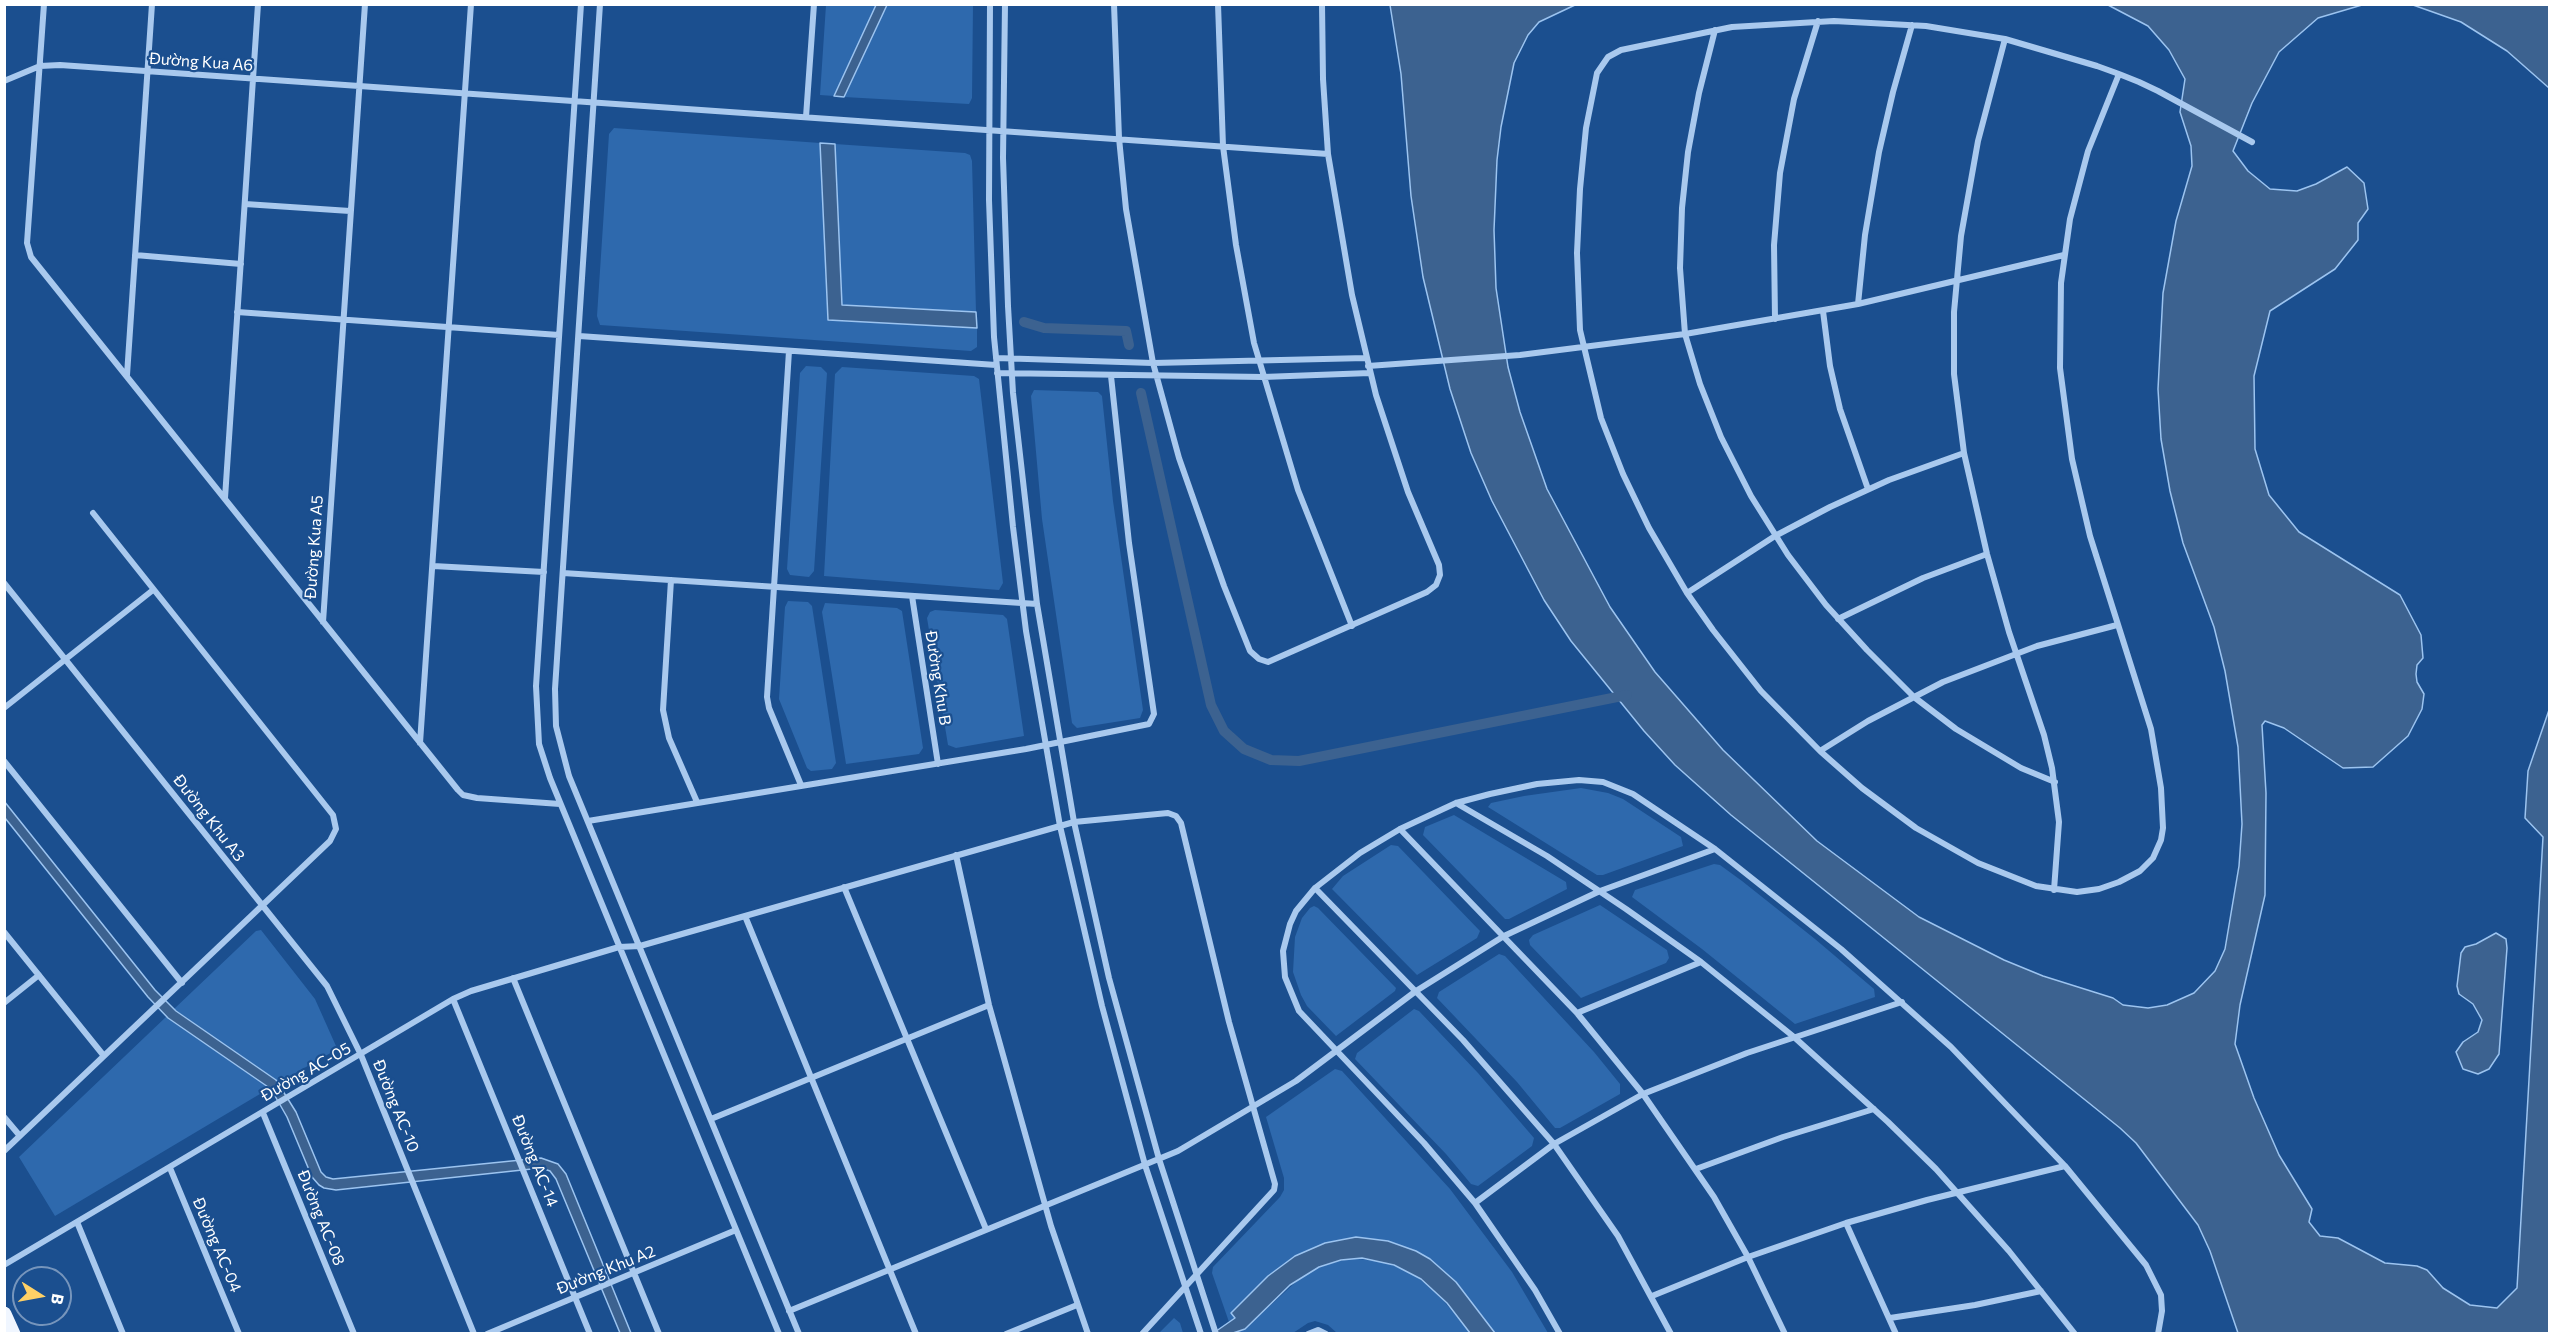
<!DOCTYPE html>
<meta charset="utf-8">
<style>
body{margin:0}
#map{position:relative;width:2554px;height:1338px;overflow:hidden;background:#1b4f8f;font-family:Commissioner,sans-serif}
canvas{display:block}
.frame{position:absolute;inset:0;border:6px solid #fff;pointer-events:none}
.north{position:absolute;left:12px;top:1266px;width:60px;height:60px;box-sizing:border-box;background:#1b4f8f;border:2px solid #7695bc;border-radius:50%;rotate:101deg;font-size:16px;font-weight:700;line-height:24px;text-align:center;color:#fff}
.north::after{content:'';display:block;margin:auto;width:21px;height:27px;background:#ffd166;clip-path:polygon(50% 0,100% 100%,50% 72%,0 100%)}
</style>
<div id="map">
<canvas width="2554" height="1338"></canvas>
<div class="frame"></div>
<div class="north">B</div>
</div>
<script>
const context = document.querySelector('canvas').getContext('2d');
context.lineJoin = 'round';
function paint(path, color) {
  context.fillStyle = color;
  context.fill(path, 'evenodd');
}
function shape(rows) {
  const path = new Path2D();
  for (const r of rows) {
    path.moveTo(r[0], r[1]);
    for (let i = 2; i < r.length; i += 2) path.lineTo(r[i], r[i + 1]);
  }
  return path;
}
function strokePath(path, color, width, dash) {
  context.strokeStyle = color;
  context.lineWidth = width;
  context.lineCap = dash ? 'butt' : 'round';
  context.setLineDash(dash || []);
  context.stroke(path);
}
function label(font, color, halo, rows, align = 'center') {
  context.font = font + ' Commissioner,sans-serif';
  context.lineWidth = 4.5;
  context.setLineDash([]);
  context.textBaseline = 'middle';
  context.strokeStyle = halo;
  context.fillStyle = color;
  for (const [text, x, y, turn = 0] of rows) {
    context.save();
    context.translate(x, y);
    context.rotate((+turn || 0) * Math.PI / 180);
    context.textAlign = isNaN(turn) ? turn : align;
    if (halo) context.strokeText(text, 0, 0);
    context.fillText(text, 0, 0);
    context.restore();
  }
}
paint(shape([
 [826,5,876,5,834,96,820,95],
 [887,5,973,5,972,98,969,104,844,97],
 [614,128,820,143,828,320,977,328,977,347,971,351,600,325,597,316,609,134],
 [835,144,965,153,970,155,972,161,976,312,842,305],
 [806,366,821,367,827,373,814,571,809,577,790,575,787,569,800,373],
 [842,367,974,376,979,379,1003,583,999,590,824,576,835,374],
 [1034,390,1098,392,1102,396,1113,501,1143,710,1140,718,1077,728,1072,723,1042,519,1031,396],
 [788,601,808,602,812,606,836,763,832,769,811,771,807,768,779,699,785,607],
 [825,603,897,608,902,611,923,748,919,754,846,764,822,612],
 [935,610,1003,615,1007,619,1024,736,956,748,948,745,927,618,930,612],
 [1581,788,1608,793,1623,799,1681,837,1683,846,1603,875,1597,875,1488,807,1491,803,1524,796],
 [1454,815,1566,882,1567,889,1509,919,1505,919,1423,835,1425,827],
 [1391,845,1398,846,1480,931,1477,938,1417,975,1332,889,1343,876],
 [1714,864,1720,865,1742,881,1815,939,1874,989,1875,997,1795,1024,1702,949,1632,897,1635,890],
 [1600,905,1667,950,1669,958,1666,963,1581,998,1530,945,1529,940,1533,935],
 [1314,906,1318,908,1396,988,1395,991,1336,1036,1307,1006,1301,995,1293,972,1295,937,1302,918,1310,908],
 [261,930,315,999,336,1046,334,1051,278,1083,174,1009,256,931],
 [1499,954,1505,956,1594,1052,1620,1084,1620,1094,1560,1128,1555,1128,1517,1082,1437,998,1439,992],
 [1414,1009,1419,1011,1478,1073,1534,1138,1532,1146,1478,1186,1471,1184,1446,1154,1355,1059,1357,1053],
 [167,1016,270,1088,55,1216,19,1157],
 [1335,1069,1342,1071,1450,1189,1512,1272,1548,1333,1495,1333,1456,1282,1430,1259,1416,1251,1388,1241,1356,1237,1325,1243,1231,1313,1235,1318,1229,1322,1212,1273,1213,1267,1280,1197,1284,1190,1284,1178,1266,1117],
 [1351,1258,1384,1262,1412,1273,1438,1294,1470,1333,1337,1333,1328,1325,1315,1321,1308,1323,1293,1333,1233,1333,1245,1329,1299,1279,1319,1267],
 [1174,1318,1180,1323,1183,1333,1159,1333]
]), '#2e69ad');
const water = shape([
 [876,5,887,5,844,97,834,96,876,5],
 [1390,5,1575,5,1539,22,1528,35,1514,63,1501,127,1497,160,1494,230,1496,288,1508,367,1520,412,1547,489,1610,607,1655,672,1723,750,1817,841,1919,917,2004,960,2043,976,2113,998,2123,1005,2148,1008,2167,1005,2194,993,2215,971,2225,949,2239,866,2242,824,2240,785,2238,747,2225,671,2214,627,2183,543,2170,491,2161,439,2158,389,2163,293,2176,221,2192,166,2191,146,2180,112,2185,79,2169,50,2148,26,2108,5,2362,5,2318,18,2279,52,2252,103,2233,151,2248,171,2270,189,2297,191,2316,184,2347,167,2364,183,2368,209,2358,223,2358,240,2335,269,2270,311,2254,376,2255,449,2269,495,2299,532,2400,595,2421,635,2423,658,2417,665,2416,674,2417,682,2424,694,2422,709,2408,736,2373,767,2343,768,2284,728,2265,721,2262,725,2266,793,2265,895,2240,1005,2235,1044,2254,1098,2279,1155,2312,1209,2309,1222,2320,1236,2338,1238,2385,1263,2417,1266,2427,1270,2443,1288,2470,1305,2497,1308,2517,1288,2543,837,2525,818,2528,771,2549,710,2549,1333,2238,1333,2210,1251,2198,1225,2136,1143,2120,1128,1731,815,1675,765,1644,731,1571,641,1544,600,1492,501,1471,453,1450,389,1423,277,1411,196,1401,74,1390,5],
 [2376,5,2549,5,2549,88,2507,51,2461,22,2413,5,2376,5],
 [820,143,835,144,842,305,976,312,977,328,828,320,820,143],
 [4,801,155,990,176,1011,276,1080,296,1112,321,1172,326,1177,333,1179,541,1158,558,1164,566,1174,631,1333,620,1333,556,1179,550,1171,541,1168,336,1190,324,1188,319,1185,312,1177,287,1117,271,1089,168,1018,148,997,5,818,4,801],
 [2496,933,2506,939,2507,948,2499,1054,2489,1069,2478,1074,2463,1069,2456,1052,2463,1042,2478,1032,2482,1020,2473,1004,2459,994,2457,986,2461,953,2465,947,2476,944,2496,933],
 [1356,1237,1388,1241,1416,1251,1430,1259,1456,1282,1495,1333,1470,1333,1447,1303,1421,1279,1394,1265,1362,1258,1341,1260,1319,1267,1290,1285,1245,1329,1233,1333,1212,1334,1235,1318,1231,1313,1268,1276,1295,1256,1325,1243,1356,1237]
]);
paint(water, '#3c6290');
strokePath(water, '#9cc4f0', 1.5);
strokePath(shape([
 [1024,322,1044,328,1126,331,1129,345],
 [1141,393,1211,705,1224,731,1244,749,1271,760,1299,761,1627,695]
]), '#3c6290', 10);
strokePath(shape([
 [44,4,27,243,31,257,458,790,463,795,477,798,560,804],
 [581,4,536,686,539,744,550,778,779,1334],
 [600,4,555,689,556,726,569,776,799,1334],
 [990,4,989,200,994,337,1013,527,1026,631,1060,826,1102,1006,1145,1165,1201,1334],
 [1005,4,1003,158,1008,306,1013,393,1037,604,1074,822,1109,978,1159,1159,1216,1334],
 [1114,4,1119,138,1126,209,1153,363,1179,458,1224,586,1250,651,1259,659,1268,662,1427,592,1436,585,1440,575,1439,565,1408,492,1376,395,1352,295,1328,154,1323,79,1322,4],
 [1218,4,1223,146,1236,245,1254,343,1298,490,1352,626],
 [1715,30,1699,93,1688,152,1682,208,1680,268,1685,334,1700,384,1721,437,1751,496,1788,555,1826,605,1867,650,1914,697,1956,729,2021,768,2055,782],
 [2005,39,1978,141,1961,236,1954,312,1954,374,1964,453,1987,554,2009,632,2044,735,2052,768,2059,822,2054,890],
 [2119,74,2088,151,2070,219,2061,283,2060,368,2072,459,2090,536,2151,729,2161,788,2163,828,2161,840,2153,858,2140,871,2119,882,2099,889,2077,892,2036,886,1978,863,1916,828,1862,788,1820,751,1761,691,1713,630,1687,593,1649,528,1623,474,1601,418,1580,330,1577,253,1580,189,1586,128,1597,73,1608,57,1621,50,1732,27,1834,21,1926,26,2005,39,2097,66,2119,74,2139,82,2158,91,2252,142],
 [4,81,40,66,60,65,1328,154],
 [806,117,814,4],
 [245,204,350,211],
 [135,255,241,264],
 [1858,304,1865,235,1879,152,1893,92,1912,25],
 [1823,311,1830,366,1840,409,1868,489],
 [237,312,559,335],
 [1775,319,1774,245,1780,173,1794,99,1818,21],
 [579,336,996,365],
 [789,351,767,697,769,708,801,785],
 [996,358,1153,363,1366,358],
 [1368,366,1520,355,1685,334,1858,304,2064,255],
 [997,373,1263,377,1370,373],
 [127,375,152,4],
 [225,498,258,4],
 [433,566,544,572],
 [563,573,1037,604],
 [671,580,663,710,669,738,697,802],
 [4,583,327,986,361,1055,474,1334],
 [1687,593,1775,536,1830,507,1889,480,1964,453],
 [912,596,938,764],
 [1838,619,1923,578,1987,554],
 [323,622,365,4],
 [4,708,153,590],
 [420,743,471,4],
 [1820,751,1868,721,1943,682,2037,646,2117,625],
 [4,761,182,983],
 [1456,803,1547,856,1626,909,1701,962,1794,1037,1888,1122,1936,1169,2009,1251,2075,1334],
 [588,821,1026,749,1149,724,1154,714,1129,543,1111,376],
 [1400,829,1577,1013,1643,1094,1714,1197,1748,1257,1785,1334],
 [956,855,989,1005,1051,1226,1088,1334],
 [844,887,986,1229],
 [1315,888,1463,1040,1554,1144,1618,1236,1671,1334],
 [745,916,916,1334],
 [4,932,104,1056],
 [513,978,659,1334],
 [453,999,590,1334],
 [4,1003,39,975],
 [1577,1013,1701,962],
 [263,1113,354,1334],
 [4,1117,20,1136],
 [711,1119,989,1005],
 [4,1151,330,841,336,829,333,815,93,513],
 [170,1168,239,1334],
 [1696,1169,1783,1137,1874,1109],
 [1475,1203,1554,1144,1643,1094,1747,1053,1902,1002],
 [77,1222,123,1334],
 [1846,1223,1896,1334],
 [4,1265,453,999,471,991,619,947,640,946,1074,822,1168,813,1176,816,1181,823,1229,1022,1275,1184,1274,1190,1142,1334],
 [1652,1296,1748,1257,1846,1223,1927,1200,2065,1166],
 [789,1311,1178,1151,1296,1081,1416,991,1504,936,1600,891,1715,849],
 [1890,1318,1975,1305,2041,1291],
 [487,1334,736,1230],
 [1006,1334,1077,1305],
 [1308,1334,1318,1330,1326,1334],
 [1560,1334,1535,1290,1475,1203,1424,1143,1299,1011,1285,977,1283,951,1290,924,1296,911,1315,888,1360,853,1400,829,1456,803,1490,794,1537,784,1579,780,1603,782,1633,794,1715,849,1841,949,1951,1047,2065,1166,2146,1265,2161,1295,2162,1311,2158,1334]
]), '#a9c9ee', 6);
strokePath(shape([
 [4,1314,13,1334]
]), '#f0f6ff', 15);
label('16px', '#fff', '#1b4f8f', [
 ["Đường Kua A6",201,62,4],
 ["Đường Kua A5",314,547,-86],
 ["Đường Khu B",938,678,81],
 ["Đường Khu A3",209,818,52],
 ["Đường AC-05",306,1072,-30],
 ["Đường AC-10",396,1106,68],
 ["Đường AC-14",535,1161,68],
 ["Đường AC-08",321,1218,68],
 ["Đường AC-04",217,1245,67],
 ["Đường Khu A2",606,1270,-22]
]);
</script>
